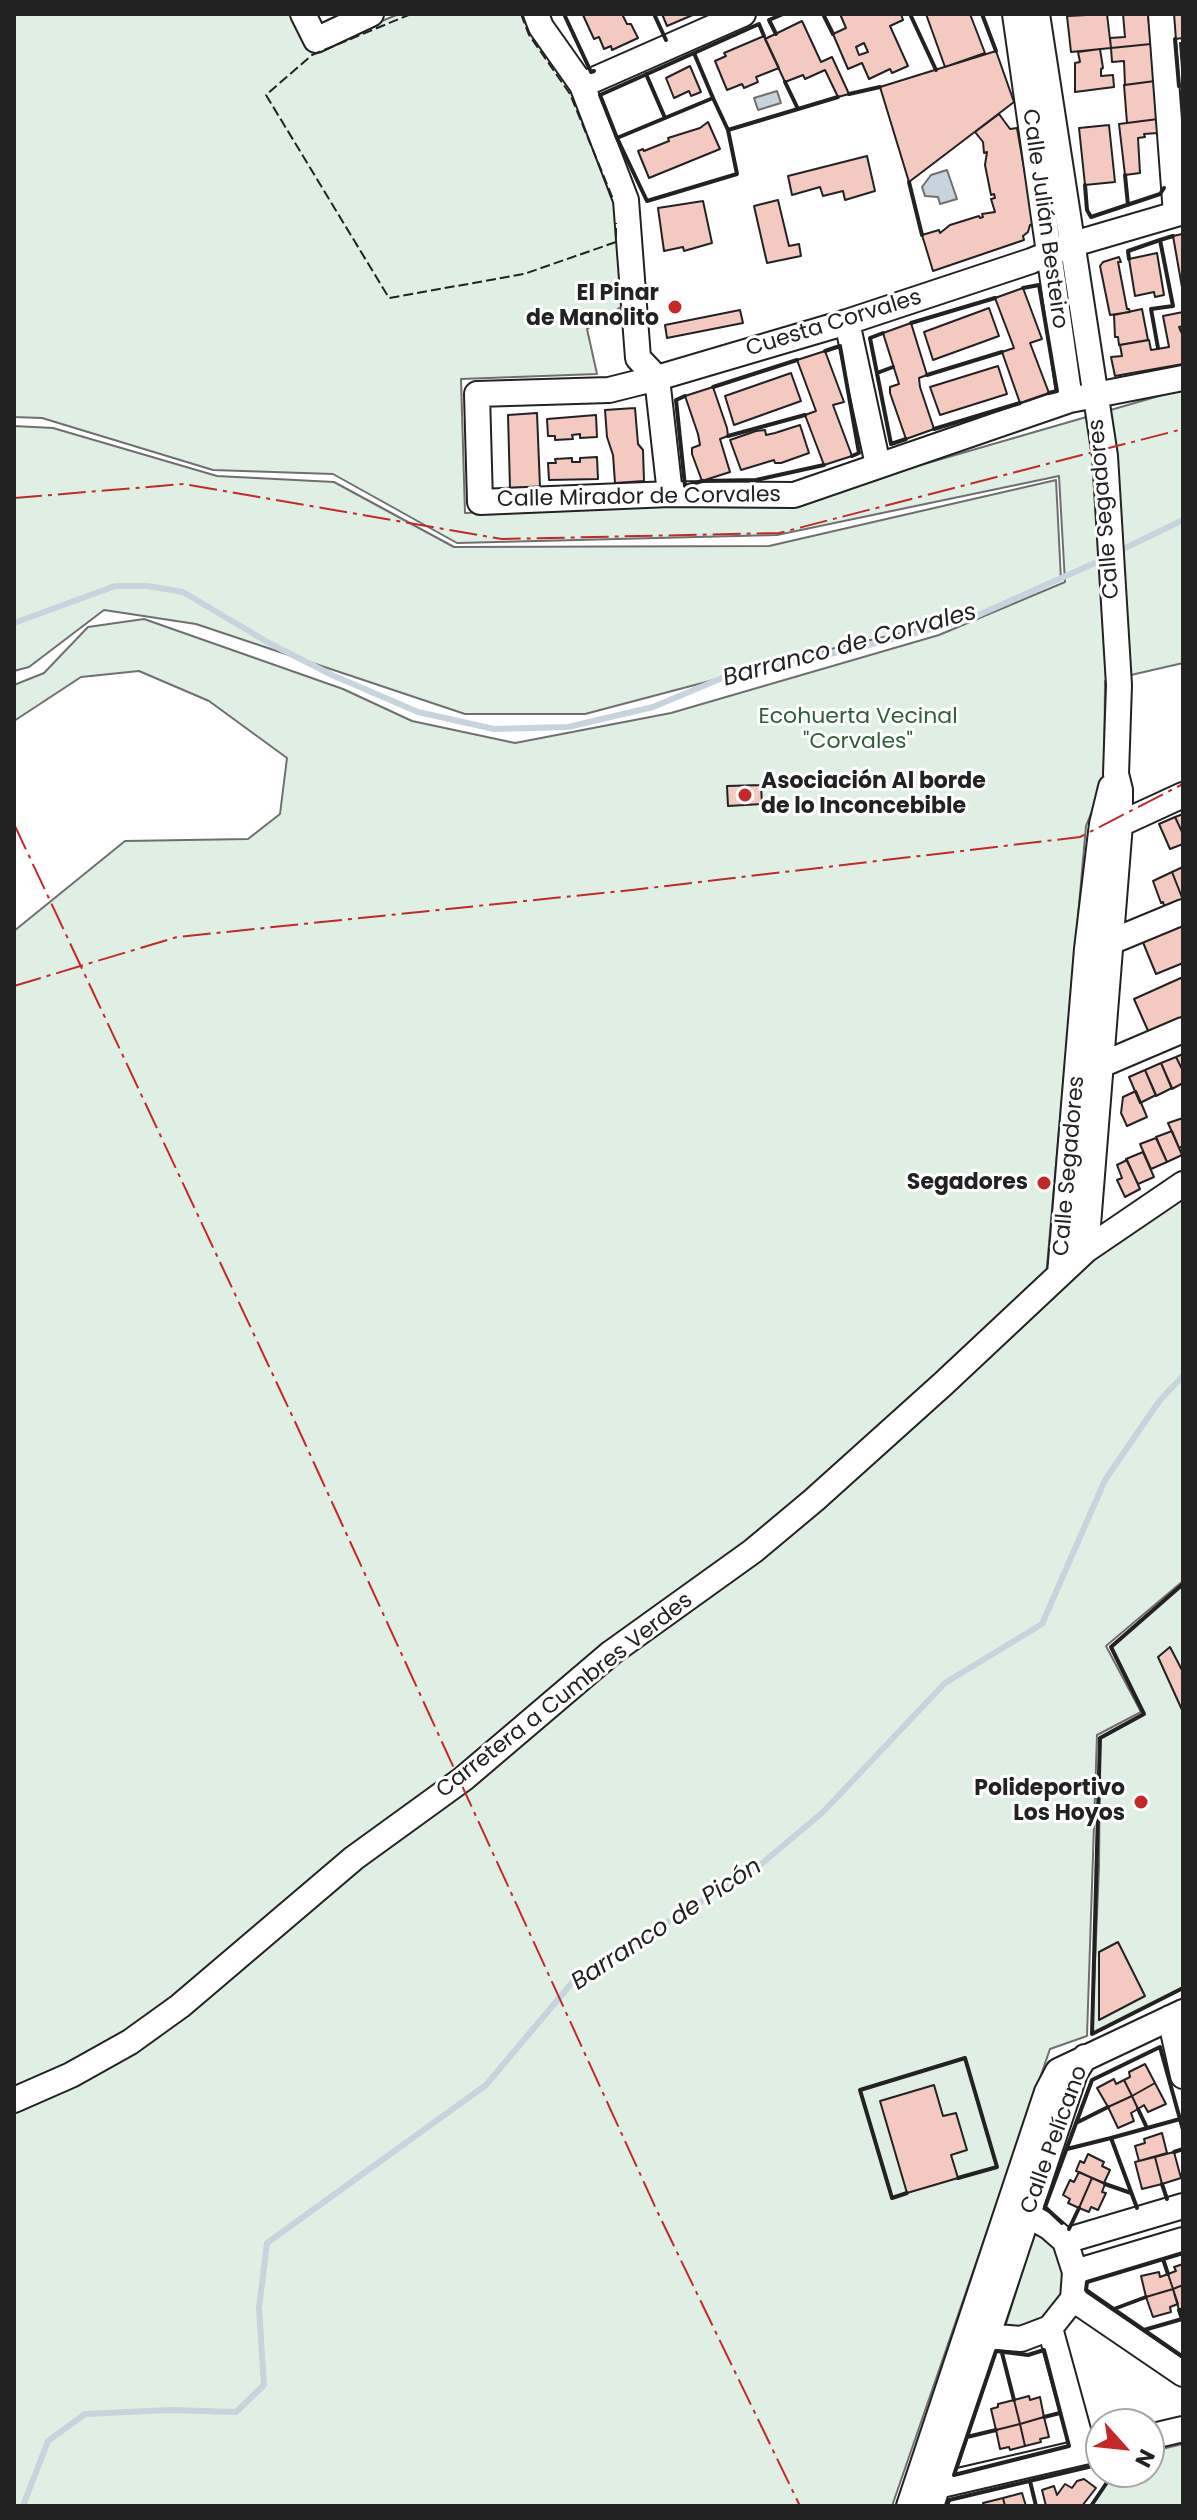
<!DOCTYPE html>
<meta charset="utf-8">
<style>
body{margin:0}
#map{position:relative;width:1197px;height:2520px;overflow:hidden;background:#fff;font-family:Poppins,sans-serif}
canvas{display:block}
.frame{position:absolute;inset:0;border:16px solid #222;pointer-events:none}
.north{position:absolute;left:1085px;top:2408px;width:80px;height:80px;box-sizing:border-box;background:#fff;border:2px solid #a7a7a7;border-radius:50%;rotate:117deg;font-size:22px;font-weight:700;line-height:32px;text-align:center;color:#222}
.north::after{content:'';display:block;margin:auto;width:28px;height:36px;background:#c62828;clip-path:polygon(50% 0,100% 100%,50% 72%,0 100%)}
</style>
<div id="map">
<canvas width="1197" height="2520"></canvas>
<div class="frame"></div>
<div class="north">N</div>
</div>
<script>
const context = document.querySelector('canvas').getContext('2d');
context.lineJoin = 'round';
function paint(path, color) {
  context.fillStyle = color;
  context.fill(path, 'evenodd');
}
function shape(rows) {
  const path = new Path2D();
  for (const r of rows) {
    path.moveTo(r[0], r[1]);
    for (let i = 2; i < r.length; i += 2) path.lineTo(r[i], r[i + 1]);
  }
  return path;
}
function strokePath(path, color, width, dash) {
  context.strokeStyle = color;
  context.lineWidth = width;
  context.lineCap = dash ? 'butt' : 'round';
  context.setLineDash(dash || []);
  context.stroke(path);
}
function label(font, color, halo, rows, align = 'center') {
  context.font = font + ' Poppins,sans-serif';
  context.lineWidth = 6;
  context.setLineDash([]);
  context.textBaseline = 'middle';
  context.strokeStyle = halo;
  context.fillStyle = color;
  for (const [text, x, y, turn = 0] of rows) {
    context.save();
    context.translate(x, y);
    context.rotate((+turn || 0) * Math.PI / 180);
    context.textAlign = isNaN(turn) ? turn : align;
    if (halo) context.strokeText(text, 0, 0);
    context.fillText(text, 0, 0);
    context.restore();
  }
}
const green = shape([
 [14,14,304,14,318,47,399,14,526,14,535,37,582,107,620,206,627,303,587,329,597,374,461,379,465,513,793,502,1183,389,1183,663,1105,681,1104,781,1086,826,1046,1277,1183,1190,1183,1581,1106,1646,1141,1712,1097,1735,1087,2036,1050,2049,892,2506,14,2506,14,931,125,841,248,839,280,814,287,758,209,701,139,671,81,677,14,721,14,685,44,673,88,627,144,619,343,689,412,721,515,743,671,713,939,635,1065,582,1059,476,777,535,457,543,333,474,213,470,42,418,14,417,14,14],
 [14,426,53,428,217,476,334,482,454,547,769,546,1056,480,1061,580,968,618,831,649,585,714,465,714,196,624,104,610,29,667,14,671,14,426],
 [1183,1584,1183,1988,1092,2034,1099,1867,1100,1738,1144,1714,1111,1647,1183,1584],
 [1035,2232,1044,2236,1063,2256,1065,2294,1040,2326,1004,2330,1035,2232],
 [1183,2444,1183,2506,1091,2506,1114,2472,1149,2472,1149,2452,1183,2444]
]);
paint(green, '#e0efe3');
strokePath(green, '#6f6f6f', 2);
const water = shape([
 [777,91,781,103,758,110,754,98,777,91],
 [947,170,957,199,940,204,938,197,925,196,922,187,931,175,947,170]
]);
paint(water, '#c7d3dd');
strokePath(water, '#6f6f6f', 2);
strokePath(shape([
 [1117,552,1183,520],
 [14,623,115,586,148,586,183,592,269,643,332,675,418,712,494,729,568,727,653,707,739,671,845,651,967,620,1104,559],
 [23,2506,48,2441,85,2414,170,2410,236,2412,264,2385,259,2308,267,2243,486,2085,576,1978,759,1866,823,1812,945,1683,1042,1624,1105,1480,1160,1400,1183,1376]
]), '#c7d3dd', 6);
const building = shape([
 [586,14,622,14,627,24,631,24,638,38,612,50,611,46,604,49,599,37,594,39,583,15,586,14],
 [662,14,695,14,667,26,662,14],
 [840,14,901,14,903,20,890,26,908,66,892,73,890,69,869,79,862,63,848,69,833,34,846,28,840,14],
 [864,43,868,52,859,55,856,47,864,43],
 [926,14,970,14,985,53,945,67,926,14],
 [1107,14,1111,48,1071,52,1067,16,1107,14],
 [1123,14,1148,14,1151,44,1111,48,1110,38,1125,37,1123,14],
 [1172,14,1183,14,1183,38,1175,39,1172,14],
 [802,21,821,62,832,57,849,94,838,97,825,70,805,79,803,75,785,82,765,39,802,21],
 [764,36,779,68,756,77,758,82,744,88,742,84,727,90,715,61,726,56,724,53,764,36],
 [1180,43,1183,43,1183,82,1180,43],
 [1151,44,1155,81,1125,85,1124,61,1112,62,1111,48,1151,44],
 [1100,49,1103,68,1101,69,1101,76,1113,75,1114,87,1075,92,1075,63,1080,62,1078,52,1100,49],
 [996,51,1014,102,909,182,880,87,996,51],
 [690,66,701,92,691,96,689,91,674,98,666,78,690,66],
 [1155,81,1158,119,1127,123,1124,85,1155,81],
 [1179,86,1183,86,1183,124,1179,86],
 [999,114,1010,129,1017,128,1034,224,1030,225,1028,232,1023,236,1024,240,933,271,922,235,939,230,940,233,950,225,979,216,980,218,983,217,982,214,995,212,991,199,995,198,994,194,991,195,985,165,987,152,984,153,983,142,975,132,999,114],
 [1158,119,1158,133,1144,134,1145,137,1138,138,1140,173,1125,175,1119,124,1158,119],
 [708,122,720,149,649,178,638,151,643,149,644,151,669,141,668,138,700,128,708,122],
 [1109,125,1115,182,1085,185,1079,128,1109,125],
 [867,156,875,191,845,200,843,191,823,196,820,187,792,195,788,176,867,156],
 [778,200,789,246,799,244,801,256,767,263,754,206,778,200],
 [703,201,712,243,684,251,683,247,664,251,658,208,703,201],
 [1182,234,1183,234,1183,293,1173,236,1182,234],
 [1157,253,1164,295,1155,297,1154,292,1135,296,1129,259,1157,253],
 [1119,257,1121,262,1118,262,1127,309,1129,309,1130,312,1110,315,1100,266,1103,262,1119,257],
 [1023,288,1042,339,1030,343,1049,393,1020,403,1002,352,1014,348,995,298,1023,288],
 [989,308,999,336,933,360,924,332,989,308],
 [1142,309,1148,340,1119,345,1118,337,1115,337,1114,315,1142,309],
 [740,310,743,323,667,338,665,325,740,310],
 [1183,312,1183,326,1179,327,1183,336,1183,364,1115,376,1111,357,1122,356,1120,345,1149,340,1151,350,1169,347,1163,316,1183,312],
 [911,323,927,375,919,378,920,387,934,429,906,439,890,393,890,387,899,384,883,333,911,323],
 [825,351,844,402,833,405,852,456,824,465,805,415,816,411,797,360,825,351],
 [998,366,1007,394,940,415,930,387,998,366],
 [791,373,801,401,734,425,725,396,791,373],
 [713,387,727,428,728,436,720,439,730,472,702,481,692,454,692,448,700,445,698,434,685,396,713,387],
 [635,408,638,444,643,450,644,481,615,483,613,455,607,437,605,410,635,408],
 [537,413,540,487,510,488,508,415,537,413],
 [596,415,597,437,580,438,580,434,572,435,573,439,555,440,555,436,548,436,547,419,596,415],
 [800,425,809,453,781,463,775,463,774,460,741,470,730,440,756,431,765,430,766,435,775,433,800,425],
 [597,457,598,479,549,480,548,463,556,463,555,459,572,458,572,462,580,462,580,458,597,457],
 [761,785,762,804,728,806,727,786,761,785],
 [1183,814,1183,834,1175,817,1183,814],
 [1175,817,1183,834,1183,844,1170,849,1159,824,1175,817],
 [1183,867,1183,900,1172,872,1183,867],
 [1172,872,1183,900,1165,908,1163,902,1161,903,1153,881,1172,872],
 [1183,922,1183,963,1156,974,1142,940,1183,922],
 [1183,977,1183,1019,1149,1033,1134,999,1183,977],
 [1183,1054,1183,1071,1176,1057,1183,1054],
 [1176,1057,1183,1071,1183,1083,1172,1089,1161,1063,1176,1057],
 [1161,1063,1172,1088,1156,1096,1145,1070,1161,1063],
 [1145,1070,1156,1095,1140,1103,1129,1077,1145,1070],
 [1136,1091,1147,1117,1127,1126,1121,1113,1123,1097,1136,1091],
 [1183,1118,1183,1146,1179,1148,1168,1123,1183,1118],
 [1172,1131,1182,1155,1167,1162,1156,1137,1172,1131],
 [1156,1138,1167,1162,1151,1169,1140,1144,1156,1138],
 [1143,1152,1154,1177,1138,1184,1126,1159,1143,1152],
 [1127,1160,1140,1189,1125,1197,1117,1180,1122,1178,1117,1165,1127,1160],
 [1170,1647,1183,1672,1183,1712,1158,1657,1170,1647],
 [1118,1942,1145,1996,1099,2020,1099,1952,1118,1942],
 [1145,2064,1155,2083,1132,2096,1124,2080,1130,2077,1129,2072,1145,2064],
 [1114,2079,1116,2084,1124,2080,1132,2096,1108,2107,1097,2088,1114,2079],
 [1155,2083,1166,2104,1148,2112,1144,2105,1138,2109,1132,2096,1155,2083],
 [934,2085,943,2116,956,2113,967,2150,951,2155,958,2178,907,2193,880,2101,934,2085],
 [1132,2096,1138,2109,1131,2113,1134,2121,1118,2128,1108,2107,1132,2096],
 [1162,2133,1167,2153,1139,2161,1135,2146,1145,2143,1144,2139,1162,2133],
 [1174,2152,1181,2178,1162,2184,1155,2157,1174,2152],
 [1088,2154,1104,2162,1102,2166,1110,2170,1104,2183,1076,2171,1080,2161,1084,2163,1088,2154],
 [1155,2157,1162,2184,1142,2189,1135,2162,1155,2157],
 [1079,2172,1092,2178,1079,2208,1068,2203,1070,2199,1063,2195,1070,2180,1074,2182,1079,2172],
 [1092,2178,1105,2184,1102,2192,1106,2193,1098,2210,1091,2207,1089,2212,1079,2208,1092,2178],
 [1183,2264,1183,2285,1173,2289,1168,2274,1176,2271,1174,2267,1183,2264],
 [1159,2272,1160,2277,1168,2274,1173,2289,1146,2297,1141,2276,1159,2272],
 [1183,2285,1183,2308,1179,2310,1173,2289,1183,2285],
 [1173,2289,1178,2304,1170,2307,1171,2312,1153,2317,1146,2297,1173,2289],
 [1029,2396,1030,2400,1040,2397,1044,2417,1020,2424,1014,2400,1029,2396],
 [1014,2400,1020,2424,996,2430,991,2409,998,2407,998,2404,1014,2400],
 [1044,2417,1049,2437,1040,2439,1041,2442,1025,2446,1020,2424,1044,2417],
 [1020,2424,1025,2446,1010,2450,1009,2447,1000,2449,996,2430,1020,2424],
 [1084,2479,1096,2488,1082,2506,1046,2506,1042,2490,1054,2486,1057,2495,1065,2484,1072,2488,1077,2481,1084,2479],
 [1022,2493,1026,2506,1005,2506,1003,2498,1022,2493],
 [1003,2498,1005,2506,984,2506,983,2503,1003,2498]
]);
paint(building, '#f3c9c0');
strokePath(building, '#222', 2);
const minor = shape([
 [303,14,316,40,371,14],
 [536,14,541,27,582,85,626,200,638,358,657,378,670,494],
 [1015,14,1070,400,1183,378],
 [1037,14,1105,456,1119,685,1116,774,1120,790,1120,824,1086,1250],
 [1161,14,1176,214],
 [582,85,743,14],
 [847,322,878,465],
 [1070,400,794,495,670,494,480,502,477,394,609,390,657,378,847,322,1031,261,1070,245,1183,212],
 [1108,824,1120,824,1183,795],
 [1113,941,1183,912],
 [1101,1065,1183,1030],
 [1060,1274,1087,949,1102,824,1111,787],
 [1170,2018,1183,2076],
 [14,2100,71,2075,130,2042,180,2006,354,1858,463,1779,611,1653,753,1551,814,1500,943,1384,1086,1250,1183,1184],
 [1065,2241,1183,2206],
 [1075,2272,1183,2240],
 [1073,2299,1183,2374],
 [1050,2328,1084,2452],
 [972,2335,1021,2339,1050,2328,1073,2299,1075,2272,1065,2241,1049,2227,1033,2218,1014,2215],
 [1149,2437,1183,2429],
 [924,2489,1101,2448],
 [909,2506,1047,2092,1058,2071,1183,2012],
 [931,2506,1075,2073,1085,2057]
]);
strokePath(minor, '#222', 28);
strokePath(minor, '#fff', 24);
strokePath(shape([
 [411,14,312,55,266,95,389,298,524,274,616,242,616,223],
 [521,14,529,35,570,94,613,199]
]), '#222', 2, [10, 4]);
strokePath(shape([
 [564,14,591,72,594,71],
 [654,14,666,40],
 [823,14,833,34],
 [910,14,936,70],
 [982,14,996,51],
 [776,34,769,20,783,14],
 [1175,39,1179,86],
 [694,53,713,98,617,138,600,95,759,24,764,36],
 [646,74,665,118],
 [785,82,798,109],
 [849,94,880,87],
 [728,130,838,97],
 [617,138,647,201,737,174,728,130,713,98],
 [1125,175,1128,205],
 [909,182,922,235],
 [1085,185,1087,210,1091,217,1160,194,1164,188],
 [1129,259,1128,251,1160,240],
 [1023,288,1039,285,1057,391,1049,393],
 [911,323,995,298],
 [883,333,870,338,891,444,906,439],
 [1158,348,1151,309,1173,306,1160,240,1173,236],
 [825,351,840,346,859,453,852,456],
 [877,373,893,367],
 [927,375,1002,352],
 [713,387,797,360],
 [685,396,676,400,685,486,702,481,756,480,824,465],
 [934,429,1020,403],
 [728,436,805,415],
 [1183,1584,1111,1647,1144,1714,1100,1738,1092,2034,1183,1988],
 [1138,2109,1147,2128],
 [1076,2123,1108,2107],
 [1067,2149,1111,2138],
 [1174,2152,1183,2149],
 [1105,2184,1131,2193],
 [1162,2184,1167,2199],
 [907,2193,892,2198,860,2090,965,2058,997,2167,958,2178],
 [1137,2208,1111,2138,1180,2119],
 [1062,2223,1045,2207,1092,2080,1160,2047,1183,2130],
 [1069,2229,1079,2208],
 [1183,2253,1087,2282,1086,2290,1183,2357],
 [1163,2259,1168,2274],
 [1114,2309,1146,2297],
 [1144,2330,1182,2319,1179,2310],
 [1044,2350,1069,2446,954,2475,996,2351,1028,2355,1044,2350],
 [1002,2353,1014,2400],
 [1044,2417,1060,2413],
 [967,2437,996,2430],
 [1030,2481,1036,2506],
 [947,2506,949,2500,1101,2464],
 [1091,2506,1114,2472]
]), '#222', 4);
strokePath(shape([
 [14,498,184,484,502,539,779,533,1183,429],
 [14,824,297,1426,658,2213,800,2506],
 [14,986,177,937,632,890,1080,837,1183,784]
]), '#c62828', 2, [28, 6, 4, 6]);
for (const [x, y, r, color] of [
 [675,307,8,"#c62828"],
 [745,795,8,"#c62828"],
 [1044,1183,8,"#c62828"],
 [1141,1802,8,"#c62828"]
]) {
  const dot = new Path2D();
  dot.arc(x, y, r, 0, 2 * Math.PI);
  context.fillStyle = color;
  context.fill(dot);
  strokePath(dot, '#fff', 3);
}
label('22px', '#222', '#fff', [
 ["Calle Julián Besteiro",1044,219,82],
 ["Cuesta Corvales",834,324,-17],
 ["Calle Mirador de Corvales",639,498,-1],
 ["Calle Segadores",1105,509,-95],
 ["Calle Segadores",1070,1166,-85],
 ["Carretera a Cumbres Verdes",565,1696,-38],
 ["Calle Pelícano",1055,2140,-70]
]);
label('bold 22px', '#222', '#fff', [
 ["El Pinar",659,294],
 ["de Manolito",659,319],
 ["Asociación Al borde",761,782,"left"],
 ["de lo Inconcebible",761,807,"left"],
 ["Segadores",1028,1183],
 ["Polideportivo",1125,1789],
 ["Los Hoyos",1125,1814]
], 'right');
label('22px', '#2f5e38', '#fff', [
 ["Ecohuerta Vecinal",858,717],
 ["\"Corvales\"",858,742]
]);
label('italic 24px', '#222', '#fff', [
 ["Barranco de Corvales",850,646,-15],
 ["Barranco de Picón",667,1925,-33]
]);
</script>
